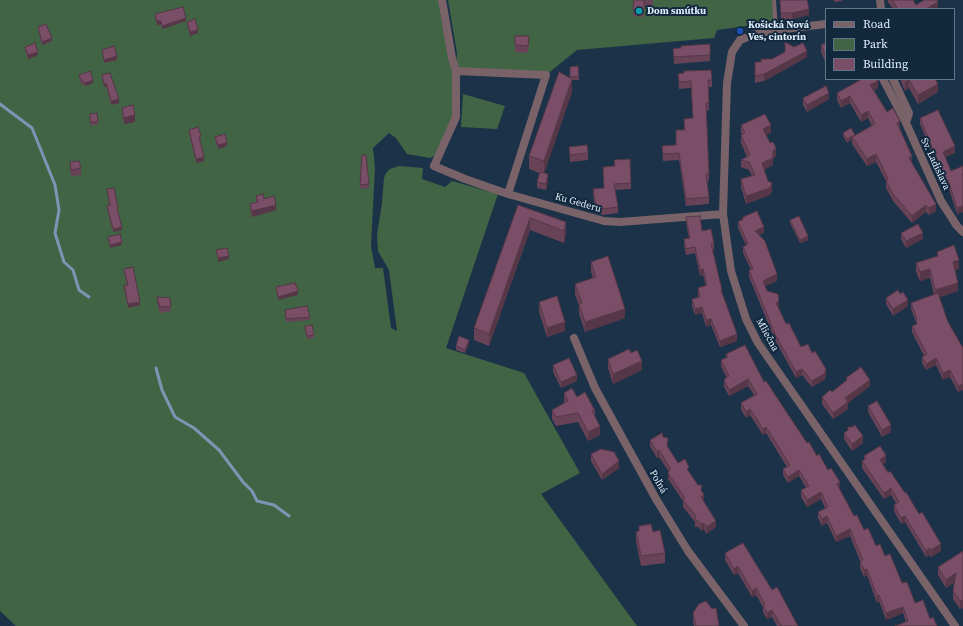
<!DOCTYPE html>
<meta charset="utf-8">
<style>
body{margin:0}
#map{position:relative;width:963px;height:626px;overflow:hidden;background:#1b3248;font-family:"Source Serif 4",serif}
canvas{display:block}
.legend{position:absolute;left:825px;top:8px;width:130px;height:72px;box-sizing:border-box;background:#11283d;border:1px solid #637789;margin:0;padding:5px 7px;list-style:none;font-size:12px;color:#dfedfc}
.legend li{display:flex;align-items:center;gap:8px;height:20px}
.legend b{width:20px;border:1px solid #637789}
</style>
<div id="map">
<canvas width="963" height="626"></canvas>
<ul class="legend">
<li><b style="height:5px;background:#796268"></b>Road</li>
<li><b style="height:11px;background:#416445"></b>Park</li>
<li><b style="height:11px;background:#794e66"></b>Building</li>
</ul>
</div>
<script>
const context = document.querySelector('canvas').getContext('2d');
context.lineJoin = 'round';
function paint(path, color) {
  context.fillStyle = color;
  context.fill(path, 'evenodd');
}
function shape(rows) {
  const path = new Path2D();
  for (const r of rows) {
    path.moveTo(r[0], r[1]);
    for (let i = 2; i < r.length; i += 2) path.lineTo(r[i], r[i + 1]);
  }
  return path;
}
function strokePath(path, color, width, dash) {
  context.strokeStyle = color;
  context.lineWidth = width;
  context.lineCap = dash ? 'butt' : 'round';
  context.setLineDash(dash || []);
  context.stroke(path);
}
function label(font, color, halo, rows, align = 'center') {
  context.font = font + ' "Source Serif 4",serif';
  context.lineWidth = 4;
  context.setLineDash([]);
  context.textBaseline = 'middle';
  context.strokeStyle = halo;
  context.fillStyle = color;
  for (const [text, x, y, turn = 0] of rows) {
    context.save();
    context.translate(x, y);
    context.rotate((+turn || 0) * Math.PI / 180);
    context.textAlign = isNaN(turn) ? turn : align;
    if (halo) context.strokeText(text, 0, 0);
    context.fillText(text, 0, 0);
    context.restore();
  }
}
paint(shape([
 [0,0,439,0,452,67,453,116,436,155,430,158,407,154,396,138,389,133,373,148,375,168,371,246,375,268,383,268,391,328,397,331,389,270,378,251,377,235,382,203,384,178,386,173,390,169,399,166,423,168,422,179,445,187,452,181,498,194,446,348,524,373,580,473,541,494,637,626,16,626,0,611],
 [448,0,773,0,774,22,717,30,714,38,577,50,546,75,456,71,457,53],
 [463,94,505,106,497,129,461,127]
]), '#416445');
strokePath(shape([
 [0,104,32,128,55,185,59,210,55,233,64,262,73,270,79,290,89,297],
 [156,368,162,390,175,417,194,428,219,450,243,482,252,491,257,501,274,505,289,516]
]), '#7a96b2', 3);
strokePath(shape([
 [774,0,776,30]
]), '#796268', 4);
strokePath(shape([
 [442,0,452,58,456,71,546,75,508,194],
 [880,0,881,9],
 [826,24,776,30,753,35,740,40,732,52,727,83,723,214,731,271,746,319,758,343,955,626],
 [456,71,456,117,434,166,465,179,508,194,604,221,620,222,723,214],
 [883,79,906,123,941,201,957,226,963,232],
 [893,79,909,113,906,123],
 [574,338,595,388,656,499,688,551,744,626]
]), '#796268', 8);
paint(shape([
 [634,0,653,0,652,6,644,6,644,17,633,16],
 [780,0,807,0,809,15,792,19,781,20],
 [833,0,842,0,842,1,835,2],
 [888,0,913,0,916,5,938,9,893,9,888,2],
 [155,14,186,21,162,29,161,24,157,25,155,18],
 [187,22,198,33,190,36,187,25],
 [38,27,52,41,42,45,39,34],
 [515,36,529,43,528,53,515,52],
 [826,43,825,61,821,52,821,45],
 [710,44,710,61,674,64,673,49],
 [25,47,38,55,28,59,25,50],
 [807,57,764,81,755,83,755,62,761,62,772,59],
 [570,67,579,76,579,80,572,80,572,92,544,173,548,181,546,190,537,188,537,182,539,173,529,169,529,156,570,78],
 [678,74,712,80,712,87,708,87,709,110,706,111,709,174,709,181,707,181,709,197,709,204,686,206,679,160,663,161,662,146,676,145,684,130,684,119,693,118,691,88,679,89],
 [79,75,93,83,85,86,81,83,79,78],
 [102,75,119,103,111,105,106,86,104,87,102,78],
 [901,79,935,79,938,92,918,104,909,88,905,91,901,82],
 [878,88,874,90,887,112,900,128,912,163,936,211,929,215,926,212,912,223,893,201,886,188,886,181,876,162,867,166,852,144,852,139,847,143,843,136,843,133,855,136,872,126,868,118,861,122,850,103,841,108,837,100,837,93],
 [803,98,829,99,807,112,803,105],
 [122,108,135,122,124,124,122,114],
 [90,114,98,122,98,125,90,125],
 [920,118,955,153,945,157,951,171,963,166,963,212,957,214,948,186,946,187,920,124],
 [741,125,771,133,766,135,776,156,773,159,773,165,764,170,768,181,772,191,770,195,746,204,741,187,741,179,752,176,749,170,741,167,741,160,747,157,741,143,741,135,742,134,741,133],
 [189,130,201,139,200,140,204,161,196,163,189,133],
 [215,137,227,146,218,149,215,140],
 [569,147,588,153,588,160,570,162],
 [362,155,369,184,369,188,360,189],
 [614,160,631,183,631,189,615,190,618,207,618,213,603,215,596,213,593,195,593,189,604,188,614,166],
 [70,162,81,168,81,175,71,176,70,169],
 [107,189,118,211,117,211,122,230,113,232,107,209,107,206,109,205],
 [256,196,276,210,252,217,250,209,250,204,256,202],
 [518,205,566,222,566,234,564,243,530,230,489,346,474,340,474,328],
 [686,217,702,231,714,244,714,250,713,250,722,294,737,341,720,347,711,325,706,327,702,313,695,315,692,306,692,299,698,297,698,288,706,286,703,275,700,276,695,253,686,255,684,245,684,239,689,238,686,223],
 [743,217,764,233,759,235,777,281,765,286,767,291,779,308,786,324,801,347,812,353,826,376,824,380,812,387,802,375,796,378,775,340,749,277,749,270,751,270,743,253,743,247,746,245,738,228,738,222,743,220],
 [790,220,808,240,800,243,790,223],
 [901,233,923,239,906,248,901,239],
 [937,252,959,269,955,270,958,291,939,297,948,322,963,348,963,390,958,392,950,377,943,380,936,365,926,370,922,363,922,357,924,356,912,332,912,326,916,324,916,322,911,309,911,303,934,295,930,278,920,281,916,272,916,263,937,256],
 [591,262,625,318,585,332,579,314,579,306,575,294,575,284,593,278,591,272],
 [124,269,140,305,128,308,124,289,124,285,127,285,124,272],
 [157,297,171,306,171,311,160,313,157,303],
 [886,298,908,306,893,316,886,304],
 [539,302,565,331,547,337,539,312],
 [285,310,310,317,310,320,286,322],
 [305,326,314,335,314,338,307,339,305,330],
 [469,343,465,353,456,350,456,346],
 [631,353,642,370,613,384,608,368,608,359],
 [726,354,764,382,807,443,828,470,839,488,854,516,876,546,885,556,915,603,937,626,906,622,903,613,886,620,879,601,877,603,867,575,864,577,860,568,860,561,850,536,836,542,827,523,822,526,818,518,818,512,825,508,821,499,807,507,801,497,801,490,806,488,799,476,788,483,783,475,783,469,787,467,766,433,763,435,750,415,746,418,741,410,741,403,754,395,748,386,729,396,724,387,724,380,726,377,721,366,721,360,726,358],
 [553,365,577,381,561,388,553,372],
 [846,378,870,386,848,403,848,409,833,419,822,404,822,397,832,392,846,381],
 [564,393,577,397,595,411,595,416,600,435,588,441,578,422,556,426,552,419,552,410,564,403],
 [868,406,891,432,882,437,868,412],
 [844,433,863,443,852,451,844,439],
 [650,440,667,446,678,463,689,472,702,492,704,502,716,527,706,534,704,529,701,531,699,527,695,527,695,522,683,507,683,501,668,479,669,472,659,457,657,458,650,446],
 [591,454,619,468,602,480,591,461],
 [864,456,886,462,883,464,941,551,931,557,930,555,926,557,905,522,901,524,894,511,894,505,896,503,891,495,884,499,862,468,862,461,864,460],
 [639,531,653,532,665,553,665,563,641,566,636,542,636,532],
 [963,551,963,608,960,609,953,599,953,591,955,582,946,588,938,575,938,567],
 [725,553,772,590,798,626,777,626,772,617,767,619,763,612,763,607,756,595,752,597,738,573,734,575,725,560],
 [693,613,719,626,694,626,693,622]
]), '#684358');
paint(shape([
 [938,2,938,9,926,9],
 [809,9,809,15,792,19,792,13],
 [186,18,186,21,162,29,162,26],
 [157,21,161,21,161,24,157,25],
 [198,30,198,33,190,36,190,32],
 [52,38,52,41,42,45,42,42],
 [807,51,807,57,764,81,764,74],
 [38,52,38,55,28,59,28,55],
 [825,54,826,54,826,60,825,61],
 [117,56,117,60,104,63,104,60],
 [572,79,572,92,544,174,544,161],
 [93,80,93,83,85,86,85,83],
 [909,80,909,88,905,91,905,82],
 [878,81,878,88,870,92,870,85],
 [106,83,106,86,104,87,104,84],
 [938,84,938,92,918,104,918,95],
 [829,93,829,99,807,112,807,105],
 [850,96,850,103,841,108,841,101],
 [119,99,119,103,111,105,111,101],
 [868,111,868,118,861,122,861,115],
 [135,115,135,122,124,124,124,118],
 [900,121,900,128,897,130,897,123],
 [771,125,771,133,763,136,763,129],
 [855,135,855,138,852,137,852,139,847,143,847,139],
 [227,143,227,146,218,149,218,145],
 [955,146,955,153,943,158,943,152],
 [776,148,776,156,773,159,773,165,762,171,762,163],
 [876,154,876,162,867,166,867,159],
 [912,156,912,163,909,158],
 [204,157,204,161,196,163,196,159],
 [548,174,548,181,546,190,546,184],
 [948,180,948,186,946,187,946,181],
 [772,183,772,191,770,195,746,204,746,196],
 [936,204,936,211,929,215,929,208],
 [276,205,276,210,252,217,252,211],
 [926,205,926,212,912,223,912,216],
 [963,206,963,212,957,214,957,208],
 [530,218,530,230,489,346,489,334],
 [566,222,566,234,564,243,564,231],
 [122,227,122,230,113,232,113,229],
 [764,227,764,233,755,237,755,231],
 [923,233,923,239,906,248,906,241],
 [808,236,808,240,800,243,800,240],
 [122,242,122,245,110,248,110,245],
 [229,256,229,259,218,262,218,258],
 [959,260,959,269,953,271,953,262],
 [703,269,703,275,700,276,700,270],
 [930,269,930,278,920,281,920,272],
 [777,274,777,281,763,287,763,281],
 [958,283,958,291,935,299,935,290],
 [298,291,298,295,278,300,278,297],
 [908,300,908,306,893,316,893,309],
 [779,301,779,308,776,303],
 [140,302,140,305,128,308,128,304],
 [702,307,702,313,695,315,695,309],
 [625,309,625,318,585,332,585,322],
 [711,319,711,325,706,327,706,320],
 [565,322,565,331,547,337,547,328],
 [737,334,737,341,720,347,720,341],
 [469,340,469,343,465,353,465,350],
 [936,358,936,365,926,370,926,364],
 [642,361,642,370,613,384,613,374],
 [802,369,802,375,796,378,796,372],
 [826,369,826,376,824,380,812,387,812,381],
 [950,370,950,377,943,380,943,373],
 [577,375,577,381,561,388,561,382],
 [748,379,748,386,729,396,729,390],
 [870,380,870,386,848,403,848,409,833,419,833,413,845,398],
 [963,384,963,390,958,392,958,386],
 [750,409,750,415,746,418,746,412],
 [891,425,891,432,882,437,882,430],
 [600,426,600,435,588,441,588,432],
 [766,427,766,433,763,435,763,429],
 [863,436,863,443,852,451,852,444],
 [659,450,659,457,657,458,657,452],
 [886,455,886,462,880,466,880,460],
 [619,461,619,468,602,480,602,474],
 [799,470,799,476,788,483,788,477],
 [840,482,840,488,837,484],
 [891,488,891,495,884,499,884,493],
 [821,492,821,499,807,507,807,500],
 [704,495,704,502,701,504,701,497],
 [827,516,827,523,822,526,822,519],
 [905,516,905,522,901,524,901,518],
 [716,521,716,527,706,534,706,527],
 [704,523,704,529,701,531,701,524],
 [850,529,850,536,836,542,836,536],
 [941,544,941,551,931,557,931,550],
 [930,548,930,555,926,557,926,551],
 [738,566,738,573,734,575,734,569],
 [867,569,867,575,864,577,864,570],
 [956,573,956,581,946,588,946,580],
 [756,588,756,595,752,597,752,591],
 [879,595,879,601,877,603,877,596],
 [963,600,963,608,960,609,960,601],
 [903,607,903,613,886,620,886,613],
 [772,610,772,617,767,619,767,613]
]), '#553747');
const building = shape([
 [634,0,644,0,644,11,633,10,634,0],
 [780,0,807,0,809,9,792,13,781,13,780,0],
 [892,0,913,0,916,5,924,0,937,0,938,2,926,9,898,9,892,0],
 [183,7,186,18,162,26,161,21,157,21,155,14,183,7],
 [195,19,198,30,190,32,187,22,195,19],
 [46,24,52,38,42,42,39,31,38,27,46,24],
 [515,36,529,36,528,46,515,45,515,36],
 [785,42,794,47,803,43,807,51,764,74,755,76,755,62,761,62,761,59,772,59,785,52,785,42],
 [35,43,38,52,28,55,25,47,35,43],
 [826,43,826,54,825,54,821,45,826,43],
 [710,44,710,55,674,57,673,49,681,48,681,46,710,44],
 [114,46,117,56,104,60,102,50,114,46],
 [578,66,579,76,570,77,570,67,578,66],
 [711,70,712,80,708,80,709,103,706,103,709,174,706,174,709,197,686,199,679,153,663,154,662,146,676,145,676,130,685,130,684,119,693,118,691,81,679,82,678,74,684,73,684,71,711,70],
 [90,71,93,80,85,83,81,80,79,75,90,71],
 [559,72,572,79,544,161,529,156,559,72],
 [110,73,119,99,111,101,106,83,104,84,102,75,110,73],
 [862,79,877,79,878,81,870,85,887,112,893,108,900,121,897,123,912,156,909,158,936,204,929,208,926,205,912,216,893,194,886,181,888,179,876,154,867,159,852,137,875,124,868,111,861,115,850,96,841,101,837,93,862,79],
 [903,79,935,79,938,84,918,95,909,80,905,82,903,79],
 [826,86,829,93,807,105,803,98,826,86],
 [133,105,135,115,124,118,122,108,133,105],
 [938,110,955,146,943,152,951,171,963,166,963,174,962,174,963,176,963,206,957,208,948,180,946,181,920,118,938,110],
 [97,113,98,122,90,122,90,114,97,113],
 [765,114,771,125,763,129,770,143,773,142,776,148,773,151,773,158,762,163,768,181,772,183,770,188,746,196,741,179,755,175,749,162,741,160,750,155,741,135,745,133,741,125,765,114],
 [198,127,201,136,199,137,204,157,196,159,189,130,198,127],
 [851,128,855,135,847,139,843,133,851,128],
 [225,134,227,143,218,145,215,137,225,134],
 [587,145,588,153,570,155,569,147,587,145],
 [362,155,366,155,369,184,360,185,362,155],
 [630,159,631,183,614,184,618,207,603,209,596,207,593,189,604,188,603,167,615,166,614,160,630,159],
 [79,161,81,168,71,170,70,162,79,161],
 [540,172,548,174,546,184,537,182,540,172],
 [114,188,118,208,117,208,122,227,113,229,107,206,110,205,107,189,114,188],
 [263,194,264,199,274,196,276,205,252,211,250,204,258,202,256,196,263,194],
 [518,205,566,222,564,231,530,218,489,334,474,328,518,205],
 [757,211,764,227,755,231,765,241,777,274,763,281,767,291,778,294,779,301,776,303,786,324,789,323,801,347,808,344,812,353,815,351,826,369,824,374,812,381,802,369,796,372,775,334,749,270,753,269,743,247,748,244,738,222,743,219,743,217,757,211],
 [700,216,702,231,711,229,714,244,711,244,722,290,721,290,737,334,720,341,711,319,706,320,702,307,695,309,692,299,700,297,698,288,707,285,703,269,700,270,695,247,686,249,684,239,690,238,686,217,700,216],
 [799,216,808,236,800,240,790,220,799,216],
 [918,224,923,233,906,241,901,233,918,224],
 [120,234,122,242,110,245,108,237,120,234],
 [954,245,959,260,953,262,958,283,935,290,930,269,920,272,916,263,938,256,937,252,954,245],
 [227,248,229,256,218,258,216,250,227,248],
 [608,256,625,309,585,322,579,304,582,303,575,284,596,277,591,262,608,256],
 [133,267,140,302,128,304,124,285,128,285,124,269,133,267],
 [295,283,298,291,278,297,276,287,295,283],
 [898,290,900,294,903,292,908,300,893,309,886,298,898,290],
 [938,293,948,322,963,348,963,384,958,386,950,370,943,373,936,358,926,364,922,357,927,354,912,326,917,324,916,320,917,319,911,303,938,293],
 [557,296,565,322,547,328,539,302,557,296],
 [157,297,170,298,171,306,160,307,157,297],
 [307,306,310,317,286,319,285,310,307,306],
 [312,325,314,335,307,336,305,326,312,325],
 [459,336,469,340,465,350,456,346,459,336],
 [745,345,764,382,766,381,807,443,809,442,817,456,819,454,828,470,831,468,840,482,837,484,854,516,857,515,864,530,868,528,876,546,880,544,885,556,890,554,902,583,907,582,915,603,923,600,930,619,933,617,937,626,895,626,908,621,903,607,886,613,879,595,877,596,867,569,864,570,860,561,863,560,850,529,836,536,827,516,822,519,818,512,828,507,821,492,807,500,801,490,809,486,799,470,788,477,783,469,790,465,766,427,763,429,750,409,746,412,741,403,757,394,748,379,729,390,724,380,729,376,721,360,728,357,726,354,745,345],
 [629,349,631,353,637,350,642,361,613,374,608,359,629,349],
 [569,358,577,375,561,382,553,365,569,358],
 [861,367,870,380,845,398,848,402,833,413,822,397,830,390,832,392,847,380,846,378,861,367],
 [572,388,577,397,585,392,595,411,592,411,600,426,588,432,578,413,556,417,552,410,568,401,564,393,572,388],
 [877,401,891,425,882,430,868,406,877,401],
 [855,425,863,436,852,444,844,433,848,430,848,427,852,427,855,425],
 [662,433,663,437,668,438,667,446,678,463,685,459,689,467,687,469,698,485,702,485,701,490,704,495,701,497,716,521,706,527,704,523,701,524,699,521,695,520,696,516,683,500,685,498,668,473,670,468,659,450,657,452,650,440,662,433],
 [880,446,886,455,880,460,888,473,890,471,905,493,906,492,919,514,922,512,941,544,931,550,930,548,926,551,905,516,901,518,894,505,899,502,891,488,884,493,862,461,866,459,864,456,880,446],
 [601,449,614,452,619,461,602,474,591,454,601,449],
 [651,524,653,532,660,530,665,553,641,556,636,532,639,531,639,526,651,524],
 [743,543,772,590,777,587,798,626,781,626,772,610,767,613,763,605,765,604,756,588,752,591,738,566,734,569,725,553,743,543],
 [963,551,963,600,960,601,953,591,956,573,946,580,938,567,963,551],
 [706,601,712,609,716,608,719,626,696,626,693,613,699,604,706,601]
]);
paint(building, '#794e66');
strokePath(building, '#553747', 1);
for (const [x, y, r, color] of [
 [639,11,4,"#0f9aa8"],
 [740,31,4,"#1a4fb4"]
]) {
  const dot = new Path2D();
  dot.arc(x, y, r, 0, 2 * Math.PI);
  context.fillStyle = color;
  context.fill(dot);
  strokePath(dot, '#11283d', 1.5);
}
label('bold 10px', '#dfedfc', '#11283d', [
 ["Dom smútku",647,11],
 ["Košická Nová",748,25],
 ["Ves, cintorín",748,37]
], 'left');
label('10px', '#dfedfc', '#11283d', [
 ["Sv. Ladislava",935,164,65],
 ["Ku Gederu",578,203,16],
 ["Mliečna",767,335,61],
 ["Poľná",658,482,60]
]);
</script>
